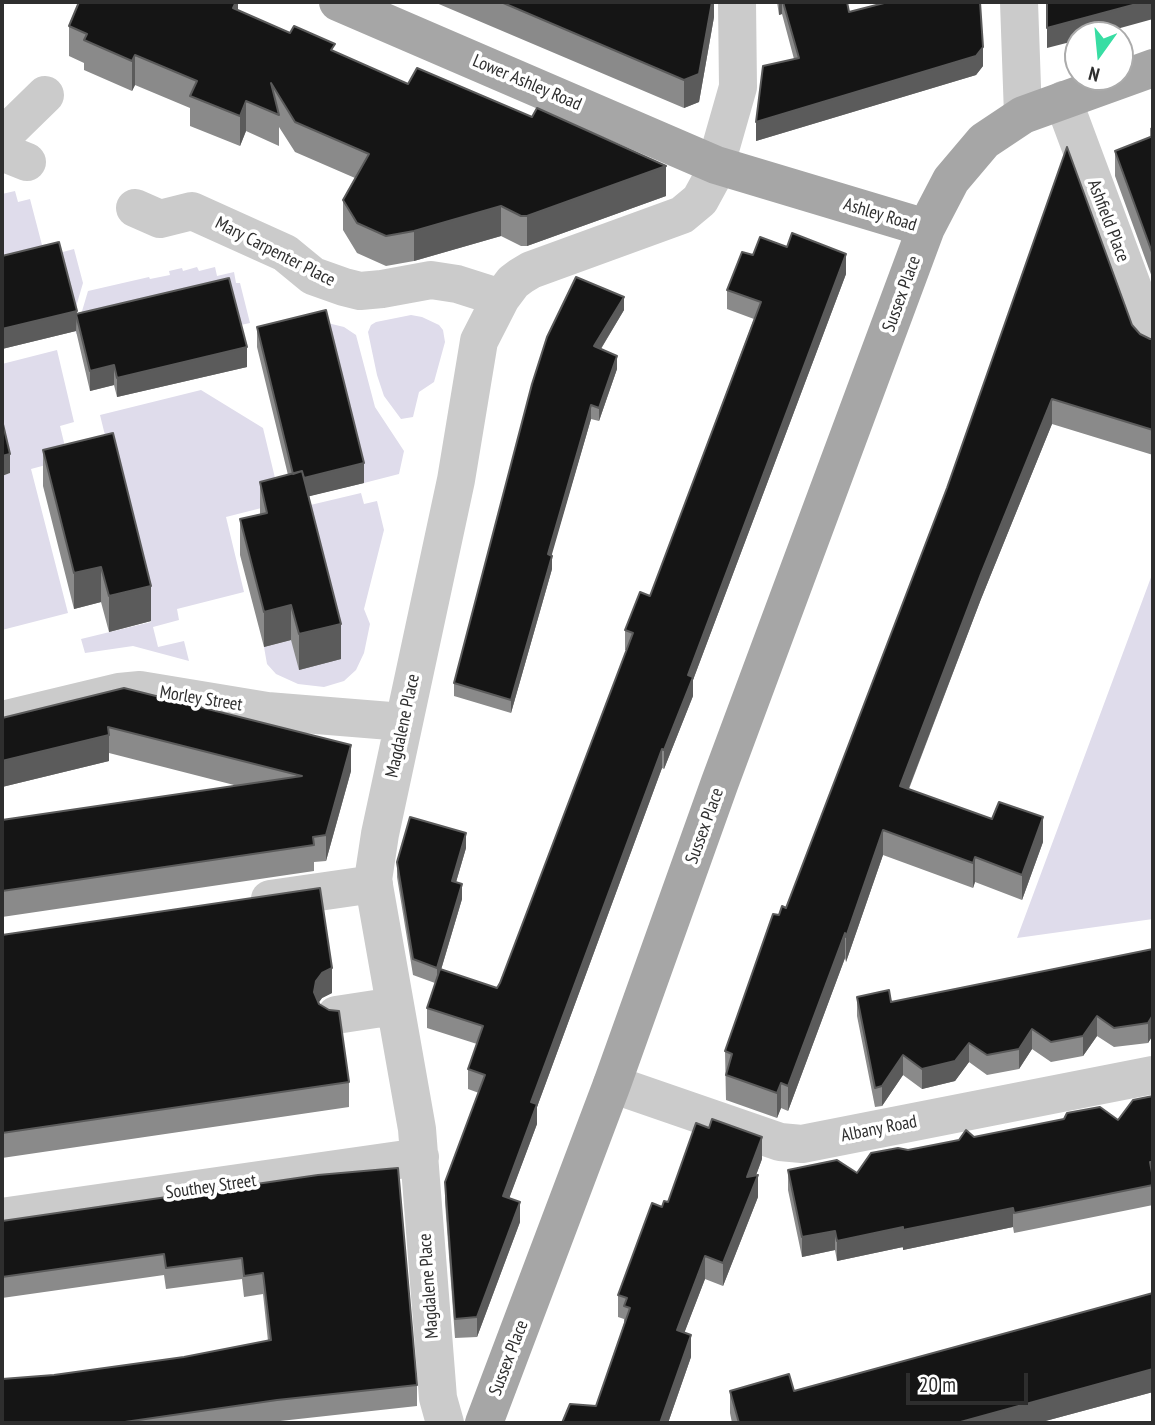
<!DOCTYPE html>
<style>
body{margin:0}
#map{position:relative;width:1155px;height:1425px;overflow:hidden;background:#fff;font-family:"PT Sans Narrow",sans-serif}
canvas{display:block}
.frame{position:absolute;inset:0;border:4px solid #2e2e2e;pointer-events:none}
.north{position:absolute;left:1064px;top:21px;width:70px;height:70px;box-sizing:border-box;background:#fff;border:2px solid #ababab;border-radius:50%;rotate:195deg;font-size:19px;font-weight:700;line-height:28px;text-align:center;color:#2e2e2e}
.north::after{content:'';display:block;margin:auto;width:24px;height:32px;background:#38dda3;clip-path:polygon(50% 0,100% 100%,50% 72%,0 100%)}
.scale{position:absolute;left:906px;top:1373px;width:122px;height:32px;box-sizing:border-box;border:4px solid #2e2e2e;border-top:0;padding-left:9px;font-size:21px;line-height:24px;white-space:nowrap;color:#2e2e2e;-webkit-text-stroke:5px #fff;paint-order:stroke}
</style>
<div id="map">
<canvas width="1155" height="1425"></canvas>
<div class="frame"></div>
<div class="north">N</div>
<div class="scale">20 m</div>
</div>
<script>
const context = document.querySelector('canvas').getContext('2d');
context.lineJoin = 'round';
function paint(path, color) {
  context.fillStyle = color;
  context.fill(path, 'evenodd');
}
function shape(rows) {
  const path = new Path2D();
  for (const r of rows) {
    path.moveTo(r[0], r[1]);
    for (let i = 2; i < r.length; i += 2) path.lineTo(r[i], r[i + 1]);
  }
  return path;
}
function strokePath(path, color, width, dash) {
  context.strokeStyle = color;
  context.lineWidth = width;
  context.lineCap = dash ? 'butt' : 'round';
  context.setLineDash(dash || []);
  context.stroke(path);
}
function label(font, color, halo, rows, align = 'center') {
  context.font = font + ' "PT Sans Narrow",sans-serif';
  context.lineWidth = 7;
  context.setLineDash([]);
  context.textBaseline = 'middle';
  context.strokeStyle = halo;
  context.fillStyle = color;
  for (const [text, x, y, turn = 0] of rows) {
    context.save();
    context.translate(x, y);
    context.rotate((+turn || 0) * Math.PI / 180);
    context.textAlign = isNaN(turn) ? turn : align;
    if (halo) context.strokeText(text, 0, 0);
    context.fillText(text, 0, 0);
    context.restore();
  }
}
paint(shape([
 [15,191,18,202,30,199,42,245,48,244,49,249,59,253,74,249,83,283,73,317,2,276,2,194],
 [197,267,199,271,215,267,217,276,234,272,236,283,240,283,250,323,236,326,76,334,75,327,80,318,88,291,149,277,150,279,170,275,169,271,182,268,183,271],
 [411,315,422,317,439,325,443,330,445,342,434,382,419,392,413,417,401,419,384,396,377,375,368,332,371,325,376,322],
 [311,319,344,327,356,335,375,407,404,451,399,474,364,483],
 [57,350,74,422,60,426,68,459,31,469,68,613,2,630,2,476,10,473,2,440,2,364],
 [201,390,263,428,281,503,226,517,244,592,177,609,179,620,153,627,158,647,184,641,189,661,133,646,85,653,81,639,151,622,100,415],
 [361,493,364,504,377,501,384,530,364,609,370,624,364,653,356,670,344,681,324,687,298,684,276,674,267,664,264,647,291,640,302,507],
 [1153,572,1153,919,1017,938]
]), '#dfdceb');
strokePath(shape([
 [1019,2,1023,115],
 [1063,100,1153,342],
 [2,137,45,95],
 [2,152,27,162],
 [135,208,160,219,192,211,285,253,313,276,344,287,360,291,382,289,431,280,457,284,501,298],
 [2,720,119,692,140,690,267,711,403,722],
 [270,899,374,884],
 [336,1015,395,1006],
 [612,1084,780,1142,802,1144,1153,1075],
 [2,1217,420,1157],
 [445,1423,438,1398,417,1129,373,880,380,834,456,480,479,341,501,298,513,282,521,276,531,270,682,215,700,200,712,178,738,87,737,2]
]), '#cbcbcb', 38);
strokePath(shape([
 [338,2,716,165,926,228],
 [484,1423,612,1084,720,782,926,228,951,180,984,141,1023,115,1153,68]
]), '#a6a6a6', 38);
paint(shape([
 [238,2,238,10,666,196,527,246,521,246,501,236,414,261,386,266,357,253,343,230,343,200,355,178,295,152,279,127,279,146,246,131,240,146,190,126,190,108,135,85,132,91,84,70,84,63,69,56,69,26],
 [434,2,714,2,714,17,699,102,684,108],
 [777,2,847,2,849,12,983,66,976,75,756,141,794,59,782,14,779,15],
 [1153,127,1153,280,1115,176,1115,151,1150,137,1150,128],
 [753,255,846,274,693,680,693,696,664,769,662,768,537,1107,537,1124,509,1198,520,1222,477,1337,455,1338,445,1202,445,1182,479,1093,468,1089,468,1069,477,1044,427,1028,427,1008,435,983,413,975,397,877,397,862,466,848,456,882,462,899,441,970,497,988,500,983,627,650,625,650,625,630,650,596,754,319,727,309,727,290],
 [2,256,77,314,247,367,117,397,114,385,90,391,76,331,2,349],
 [576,277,624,310,601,349,617,369,599,421,591,419,551,555,552,569,511,713,454,696,454,683],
 [1132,325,1140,334,1150,339,1153,339,1153,455,1052,424,981,599,909,789,1043,842,1022,900,975,882,973,888,883,855,846,962,845,958,788,1111,781,1108,777,1118,726,1100,725,1051,779,915,786,908,947,488],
 [257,327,364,483,309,496,341,659,299,670,291,640,264,647,240,555,240,519,260,514,260,482,288,475,257,347],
 [43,450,151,621,109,632,101,602,74,609,43,486],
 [124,688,351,771,326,861,314,862,314,871,2,917,2,820,238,786,109,753,109,761,2,787],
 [2,935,332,993,322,998,319,1002,349,1082,349,1107,2,1158],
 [1153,949,1153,1035,1148,1043,1114,1047,1097,1036,1083,1056,1051,1062,1032,1049,1019,1069,987,1075,969,1062,955,1081,922,1089,903,1075,882,1106,875,1107,857,1016,857,997,891,1002],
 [1153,1096,1153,1205,1014,1233,1013,1227,903,1250,903,1247,837,1261,835,1250,802,1257,788,1190,788,1170,857,1173,908,1150,974,1137,1118,1120],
 [762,1159,756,1175,758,1197,723,1286,705,1279,684,1333,691,1357,668,1423,562,1423,596,1406,624,1324,624,1319,618,1317,618,1295,662,1207,668,1202],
 [318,1175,417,1385,417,1406,262,1423,2,1423,54,1375,184,1357,268,1341,263,1294,244,1297,242,1279,166,1289,164,1275,2,1298,2,1221],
 [730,1391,794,1391,1153,1392,1038,1423,732,1423,730,1413]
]), '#8a8a8a');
paint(shape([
 [236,2,238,2,238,28,233,8],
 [712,2,714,2,714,17,699,102,684,108,684,80],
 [779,2,782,2,782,14,779,15],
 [1144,2,1153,2,1153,19,1095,35,1078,35,1078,40,1047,48,1047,28],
 [983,47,983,66,976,75,756,141,756,122],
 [135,55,135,85,132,91,132,61],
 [246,101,246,131,240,146,240,116],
 [666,166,666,196,527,246,527,216],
 [501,206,501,236,414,261,414,231],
 [846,254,846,274,693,680,693,696,664,769,664,750,688,675],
 [624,297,624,310,594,360,594,346],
 [77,311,76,331,2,349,2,329],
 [247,347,247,367,117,397,117,378],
 [617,356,617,369,599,421,599,408],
 [114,365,114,385,90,391,90,371],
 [1052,399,1052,424,981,599,900,811,900,786,981,574],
 [591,405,591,419,548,568,548,554],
 [10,454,10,473,2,476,2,456],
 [364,463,364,483,294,500,294,480],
 [552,556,552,569,511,713,511,700],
 [101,567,101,602,74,609,74,573],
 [151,586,151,621,109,632,109,596],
 [291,605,291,640,264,647,264,612],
 [341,624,341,659,299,670,299,634],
 [109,735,109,761,2,787,2,761],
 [351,745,351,771,326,861,326,835],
 [662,749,662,768,537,1107,537,1124,503,1215,503,1196,531,1102],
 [1043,817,1043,842,1022,900,1022,875],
 [883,830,883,855,846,962,846,937],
 [466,833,466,848,452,896,452,881],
 [975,857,975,882,973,888,973,863],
 [462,884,462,899,437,983,437,968],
 [845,933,845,958,788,1111,788,1086],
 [332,968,332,993,322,998,316,1006,314,992,316,981,322,973],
 [1153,1015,1153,1035,1148,1043,1148,1023],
 [1097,1016,1097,1036,1083,1056,1083,1036],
 [1032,1029,1032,1049,1019,1069,1019,1049],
 [969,1043,969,1062,955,1081,922,1089,922,1069],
 [903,1055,903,1075,882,1106,882,1086],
 [781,1083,781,1108,777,1118,777,1093],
 [762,1137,762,1159,747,1200,747,1177],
 [758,1175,758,1197,723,1286,723,1263],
 [520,1202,520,1222,477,1337,477,1317],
 [1013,1208,1013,1227,903,1250,903,1230],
 [903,1227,903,1247,837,1261,837,1241],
 [835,1231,835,1250,802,1257,802,1237],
 [705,1256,705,1279,677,1352,677,1330],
 [691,1335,691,1357,668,1423,660,1423],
 [1153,1369,1153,1392,1038,1423,957,1423]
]), '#5b5b5b');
const building = shape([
 [79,2,236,2,233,8,290,33,294,26,335,44,331,50,408,84,417,68,532,117,537,108,666,166,527,216,521,216,501,206,414,231,386,236,357,223,343,200,369,154,295,122,271,83,279,115,246,101,240,116,190,96,197,81,135,55,132,61,84,40,87,34,69,26,79,2],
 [501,2,712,2,699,74,684,80,501,2],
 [783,2,847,2,849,12,888,2,980,2,983,47,976,56,756,122,763,66,799,58,783,2],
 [1047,2,1144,2,1047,28,1047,2],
 [1153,136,1153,255,1115,151,1153,136],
 [1067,147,1132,325,1140,334,1150,339,1153,339,1153,430,1052,399,981,574,900,786,992,819,999,802,1043,817,1022,875,975,857,973,863,883,830,846,937,845,933,788,1086,781,1083,777,1093,726,1075,732,1054,725,1051,773,914,779,915,782,906,786,908,947,488,1067,147],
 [792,233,846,254,688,675,693,677,664,750,662,749,531,1102,537,1104,503,1196,520,1202,477,1317,455,1319,445,1182,485,1075,468,1069,483,1026,427,1008,440,969,497,988,500,983,633,633,625,630,640,592,650,596,761,302,727,290,742,252,753,255,760,237,787,247,792,233],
 [59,242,77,311,2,329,2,256,59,242],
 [576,277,624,297,594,346,617,356,599,408,591,405,548,554,552,556,511,700,454,683,532,384,547,337,576,277],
 [229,278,247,347,117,378,114,365,90,371,76,314,229,278],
 [326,310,364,463,304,478,302,471,293,474,257,327,326,310],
 [2,420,10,454,2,456,2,420],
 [113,433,151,586,109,596,101,567,74,573,43,450,113,433],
 [302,471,341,624,299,634,291,605,264,612,240,519,267,513,260,482,302,471],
 [124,688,351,745,326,835,313,837,314,845,2,891,2,820,302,776,108,727,109,735,2,761,2,718,124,688],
 [410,817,466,833,452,881,462,884,437,968,413,959,397,862,410,817],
 [320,888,332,968,322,973,316,981,314,992,319,1004,329,1010,339,1011,349,1082,2,1133,2,935,320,888],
 [1153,949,1153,1015,1148,1023,1114,1028,1097,1016,1083,1036,1051,1042,1032,1029,1019,1049,987,1055,969,1043,955,1061,922,1069,903,1055,882,1086,875,1088,857,997,889,990,891,1002,1153,949],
 [1153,1096,1153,1162,1150,1162,1153,1178,1153,1185,1014,1213,1013,1208,903,1230,903,1227,837,1241,835,1231,802,1237,788,1170,837,1160,857,1173,871,1153,898,1148,908,1150,959,1140,966,1130,974,1137,1064,1119,1067,1113,1100,1107,1118,1120,1133,1100,1153,1096],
 [712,1119,762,1137,747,1177,758,1175,723,1263,705,1256,677,1330,691,1335,660,1423,562,1423,570,1404,596,1406,630,1308,624,1306,627,1298,618,1295,652,1203,662,1207,664,1201,668,1202,696,1123,709,1128,712,1119],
 [398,1168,417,1385,277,1400,118,1423,2,1423,2,1379,54,1375,184,1357,271,1340,263,1273,244,1276,242,1258,166,1268,164,1254,2,1277,2,1221,318,1175,398,1168],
 [1153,1293,1153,1369,957,1423,739,1423,730,1391,789,1374,794,1391,1153,1293]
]);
paint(building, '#151515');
strokePath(building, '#5b5b5b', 2);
label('18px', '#2e2e2e', '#fff', [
 ["Lower Ashley Road",527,83,23],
 ["Ashley Road",880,215,17],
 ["Ashfield Place",1108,221,69],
 ["Mary Carpenter Place",275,252,27],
 ["Sussex Place",902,294,-70],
 ["Morley Street",201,699,9],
 ["Magdalene Place",403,726,-78],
 ["Sussex Place",705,826,-70],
 ["Albany Road",879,1129,-11],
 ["Southey Street",211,1187,-8],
 ["Magdalene Place",429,1286,-94],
 ["Sussex Place",509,1358,-69]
]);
</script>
